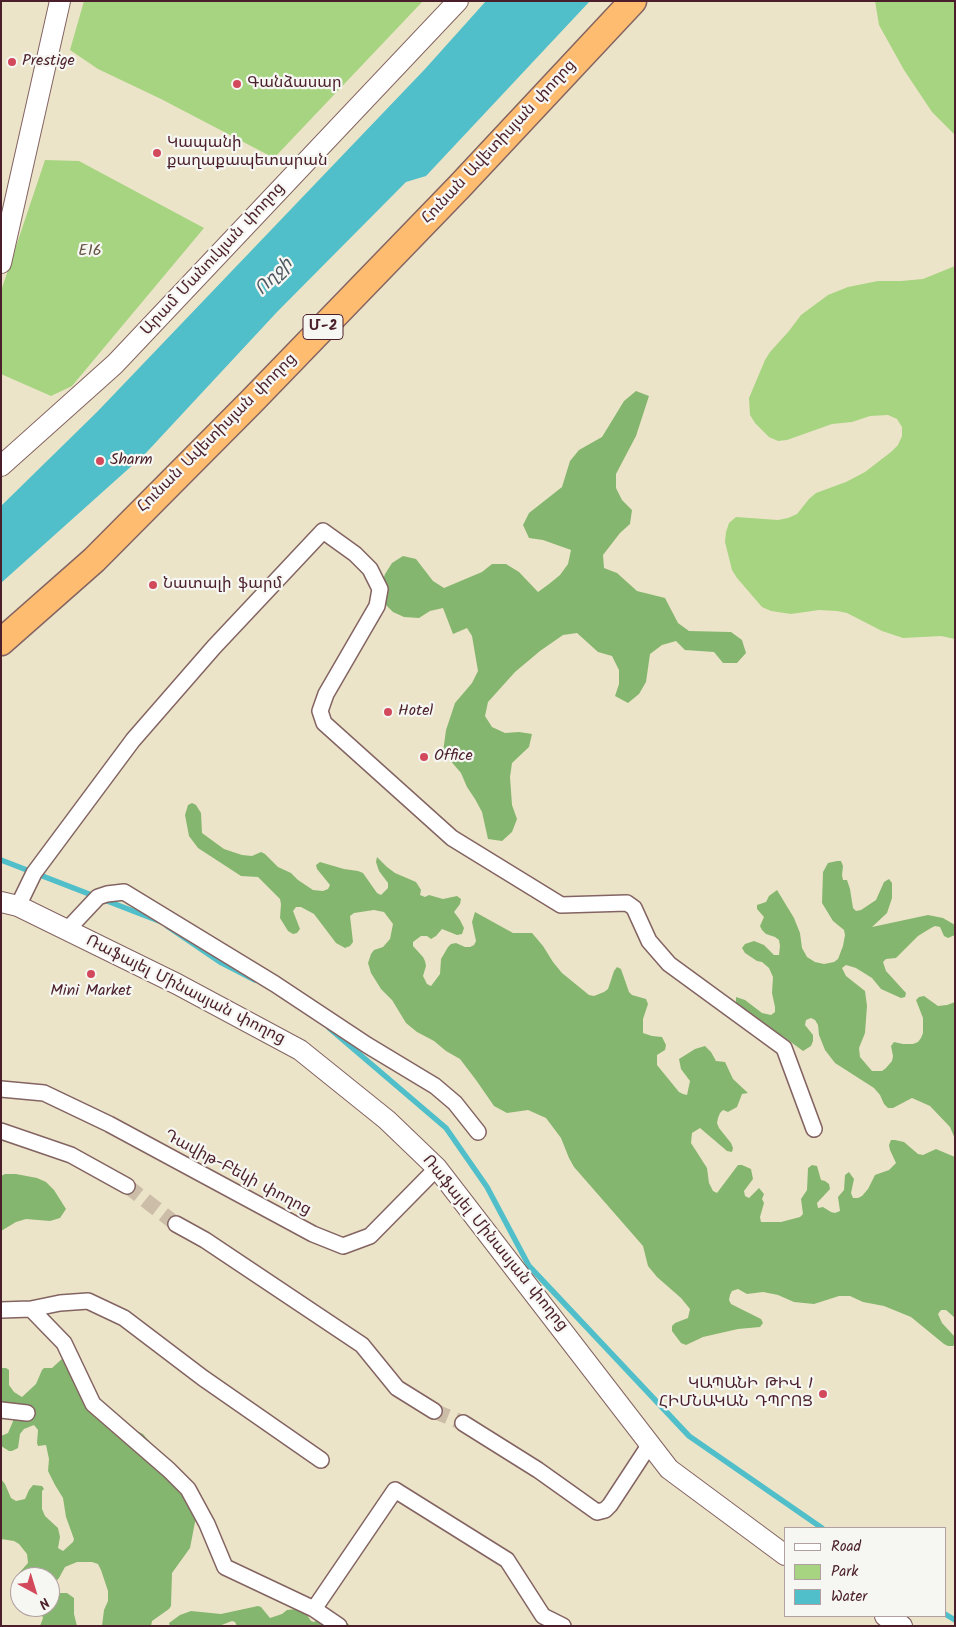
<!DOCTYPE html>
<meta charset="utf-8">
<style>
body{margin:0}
#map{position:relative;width:956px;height:1627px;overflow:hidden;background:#ece4c8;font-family:Kalam,sans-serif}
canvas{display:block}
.frame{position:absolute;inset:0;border:2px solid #4a1f2b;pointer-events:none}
.legend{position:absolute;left:784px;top:1527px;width:162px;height:90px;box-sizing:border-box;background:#f6f6f2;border:1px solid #b1a0a2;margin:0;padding:6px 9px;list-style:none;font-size:15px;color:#4a1f2b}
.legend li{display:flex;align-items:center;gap:10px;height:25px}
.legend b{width:25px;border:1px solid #b1a0a2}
.north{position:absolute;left:10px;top:1567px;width:50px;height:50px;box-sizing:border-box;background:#f6f6f2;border:1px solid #b1a0a2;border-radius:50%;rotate:141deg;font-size:14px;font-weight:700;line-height:20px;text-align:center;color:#4a1f2b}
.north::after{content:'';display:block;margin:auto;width:18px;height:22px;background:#d1495b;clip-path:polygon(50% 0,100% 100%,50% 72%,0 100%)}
</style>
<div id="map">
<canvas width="956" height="1627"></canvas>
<div class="frame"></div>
<ul class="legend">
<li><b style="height:6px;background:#fff"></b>Road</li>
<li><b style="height:14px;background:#a7d481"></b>Park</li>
<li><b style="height:14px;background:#51bfc9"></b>Water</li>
</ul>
<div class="north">N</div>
</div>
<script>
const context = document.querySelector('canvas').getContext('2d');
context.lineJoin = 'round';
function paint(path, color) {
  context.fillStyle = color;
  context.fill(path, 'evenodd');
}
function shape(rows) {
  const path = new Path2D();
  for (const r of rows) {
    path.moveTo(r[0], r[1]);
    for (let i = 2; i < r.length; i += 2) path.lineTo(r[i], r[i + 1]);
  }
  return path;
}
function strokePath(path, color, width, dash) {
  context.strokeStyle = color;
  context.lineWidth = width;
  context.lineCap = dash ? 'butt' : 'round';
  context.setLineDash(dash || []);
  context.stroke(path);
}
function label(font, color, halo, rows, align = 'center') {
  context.font = font + ' Kalam,"Noto Sans Armenian",sans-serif';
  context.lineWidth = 4.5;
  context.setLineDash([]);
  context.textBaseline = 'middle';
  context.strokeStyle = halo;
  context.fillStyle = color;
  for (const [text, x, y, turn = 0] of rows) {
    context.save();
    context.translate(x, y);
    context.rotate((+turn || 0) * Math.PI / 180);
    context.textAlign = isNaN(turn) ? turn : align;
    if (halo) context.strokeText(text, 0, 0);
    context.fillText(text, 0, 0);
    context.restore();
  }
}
paint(shape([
 [84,1,423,1,274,158,161,99,98,69,70,50],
 [875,1,955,1,955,135,932,112,904,70,879,25],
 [45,160,79,161,204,228,72,386,51,396,1,374,1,291],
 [955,266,955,639,941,636,903,638,882,631,847,613,837,611,819,610,791,614,771,611,762,607,737,578,732,570,725,542,726,532,729,523,736,517,778,520,788,518,797,514,809,499,816,493,846,482,865,472,891,452,898,445,902,436,902,427,897,419,888,415,870,416,852,422,832,424,787,440,778,441,769,437,755,423,750,415,749,398,765,360,770,352,789,331,801,315,828,295,848,287,878,281,901,281,923,279]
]), '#a7d481');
paint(shape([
 [636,391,649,396,636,436,616,474,616,488,622,500,632,510,630,524,620,533,603,555,604,568,617,573,637,591,665,598,678,623,689,631,731,632,742,640,746,653,737,663,723,663,714,652,685,650,676,641,662,645,650,654,646,682,639,694,628,703,615,696,619,684,619,670,612,656,598,652,577,633,563,635,540,651,515,672,488,702,485,716,492,727,505,733,519,732,532,734,529,747,512,763,510,777,512,805,517,819,512,832,502,841,488,839,482,812,475,799,467,787,461,773,443,752,446,730,455,703,472,683,478,671,472,636,467,628,453,634,443,608,430,611,419,618,404,617,393,612,383,602,380,589,385,574,392,563,403,556,416,559,433,581,444,588,482,572,492,564,506,564,519,572,538,592,549,584,560,575,568,564,571,550,543,540,529,538,523,525,529,513,562,487,570,461,579,450,602,437,624,401],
 [192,803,196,805,201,813,202,833,224,849,242,855,252,856,261,852,265,854,278,867,291,873,298,880,313,890,323,891,328,889,330,885,317,869,316,865,320,862,344,869,358,871,363,873,377,893,381,895,388,888,388,883,379,871,376,862,377,857,387,867,395,873,416,882,421,890,420,895,425,897,429,895,443,899,457,896,461,899,460,904,454,912,460,920,464,928,462,934,457,935,442,929,436,936,431,939,427,936,421,936,413,942,413,946,423,957,425,961,426,966,423,976,427,984,431,986,440,974,441,959,448,947,451,944,456,943,465,947,470,947,474,945,476,941,472,922,475,912,513,933,532,933,543,946,553,962,562,973,589,995,594,996,604,992,608,989,614,971,617,967,621,969,629,992,632,995,646,999,648,1004,643,1019,643,1033,652,1036,662,1037,666,1045,665,1050,657,1055,657,1065,679,1092,683,1094,687,1095,690,1081,681,1069,679,1059,695,1049,705,1046,711,1052,716,1061,725,1062,733,1079,748,1093,742,1094,737,1107,728,1112,723,1110,720,1113,718,1118,717,1123,719,1128,731,1143,733,1148,732,1152,727,1151,700,1128,692,1133,691,1143,707,1168,709,1183,713,1191,717,1193,738,1165,742,1165,751,1169,753,1179,744,1191,745,1196,749,1198,759,1188,764,1194,762,1199,764,1203,760,1217,761,1222,781,1222,800,1217,803,1214,801,1199,807,1190,808,1168,812,1165,817,1166,821,1180,825,1181,829,1184,830,1189,817,1203,818,1208,823,1207,831,1212,835,1213,840,1211,838,1197,844,1190,845,1175,849,1172,854,1179,851,1193,853,1198,858,1198,862,1196,868,1189,875,1175,889,1170,896,1163,890,1150,889,1145,891,1140,895,1140,904,1142,918,1154,923,1155,936,1149,955,1157,955,1318,946,1310,941,1310,938,1314,942,1323,955,1337,955,1344,953,1346,948,1346,944,1344,911,1317,884,1306,863,1302,850,1296,839,1296,814,1304,794,1302,778,1295,763,1292,747,1294,738,1289,732,1291,730,1295,729,1300,731,1304,761,1319,763,1323,760,1327,738,1329,703,1337,686,1345,681,1343,672,1331,672,1326,675,1323,688,1318,690,1309,681,1298,657,1277,648,1266,643,1246,574,1167,569,1158,561,1138,546,1118,528,1110,507,1113,494,1106,476,1080,460,1059,446,1051,434,1041,417,1032,406,1023,392,1000,381,989,371,973,368,963,371,954,374,950,383,947,390,939,393,924,384,912,374,910,354,913,350,916,353,942,350,946,345,948,336,943,314,914,301,907,296,907,293,911,300,929,297,933,293,934,288,931,280,918,281,904,280,899,258,877,241,876,198,848,189,836,185,815,188,805],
 [837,861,841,861,843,866,842,875,843,880,847,880,850,889,853,908,856,911,861,910,876,900,884,882,889,879,892,883,892,898,887,913,872,927,928,915,943,918,955,925,955,935,948,938,944,936,940,927,935,926,931,928,918,936,896,958,886,959,883,962,886,971,906,993,905,997,901,998,881,989,872,978,856,968,846,965,842,968,846,976,865,991,867,1006,865,1033,859,1048,860,1057,872,1071,882,1071,886,1068,892,1061,893,1056,891,1046,894,1042,903,1044,913,1044,918,1042,921,1038,923,1033,923,1018,916,1000,919,997,924,996,938,1006,947,1005,955,1002,955,1139,950,1127,930,1106,912,1098,893,1108,888,1108,884,1104,880,1095,874,1088,835,1063,825,1050,819,1035,818,1025,815,1020,811,1018,806,1020,805,1025,813,1035,813,1041,811,1046,803,1051,784,1037,745,1015,736,1003,736,997,745,1000,762,1013,771,1015,775,1012,775,1007,772,993,773,977,769,968,762,962,757,961,745,953,742,948,745,944,754,941,764,945,774,955,779,955,780,946,779,940,775,937,766,934,762,930,760,926,764,917,757,909,757,905,766,902,769,896,777,890,794,918,800,933,802,948,807,957,815,962,824,964,834,962,838,959,843,946,845,935,844,930,833,921,822,903,823,872,828,863],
 [5,1174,16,1174,37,1178,46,1182,54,1190,66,1209,60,1218,50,1221,26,1219,16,1222,1,1231,1,1176],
 [75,1353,87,1372,92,1394,133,1429,143,1434,149,1441,176,1476,176,1482,181,1494,196,1517,190,1548,172,1573,171,1606,169,1609,152,1621,151,1626,102,1626,104,1610,108,1601,108,1591,101,1570,98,1564,92,1562,77,1562,65,1567,59,1578,50,1588,50,1577,20,1577,20,1587,17,1578,19,1573,28,1563,27,1554,19,1544,14,1541,1,1539,1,1479,5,1484,11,1498,16,1501,25,1499,29,1490,33,1485,42,1486,44,1489,42,1491,42,1509,45,1516,58,1528,60,1537,58,1548,63,1551,73,1542,74,1539,66,1517,63,1498,55,1485,48,1471,49,1459,46,1445,38,1446,37,1443,38,1430,34,1425,24,1429,20,1434,18,1448,12,1451,9,1451,1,1446,1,1436,8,1433,14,1419,1,1415,1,1368,6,1368,9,1370,9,1385,14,1392,22,1397,36,1384,42,1370,44,1368,52,1368,64,1357],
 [57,1593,67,1593,74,1598,74,1614,77,1626,40,1626,43,1618,39,1607,50,1607,50,1596],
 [258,1606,261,1607,270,1618,282,1614,287,1610,296,1609,305,1612,311,1621,314,1622,319,1619,344,1621,351,1626,237,1626,235,1622,232,1621,219,1626,170,1626,169,1623,180,1615,191,1611,221,1614]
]), '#85b66f');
paint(shape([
 [486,1,590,1,426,176,406,182,277,312,145,454,1,583,1,506,97,412,425,69]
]), '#51bfc9');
strokePath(shape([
 [1,860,159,921],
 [167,926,220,962,255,980],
 [329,1028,446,1128,487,1187,529,1266,689,1436,822,1528],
 [945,1614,955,1620]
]), '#51bfc9', 5.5);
strokePath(shape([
 [127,1186,176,1224],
 [434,1411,463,1423]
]), '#ccbda9', 15, [15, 8]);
const minor = shape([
 [18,906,34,873,133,740,214,647,323,531,355,554,370,569,380,589,377,606,326,694,320,711,324,723,452,838,561,905,627,903,634,908,649,941,669,964,784,1048,814,1129],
 [67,930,98,897,107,894,124,892,275,984,367,1045,435,1086,455,1103,478,1132],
 [1,1089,44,1093,109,1124,313,1234,343,1246,370,1236,437,1168],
 [1,1131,71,1155,127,1186],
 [176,1224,205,1240,362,1345,397,1388,434,1411],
 [31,1309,64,1343,93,1404,169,1470,188,1489,207,1524,225,1567,314,1609,339,1626],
 [1,1310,31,1309,60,1303,88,1301,124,1318,203,1378,321,1460],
 [1,1410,27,1413],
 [463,1423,538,1470,597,1512,605,1510,610,1505,650,1444],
 [314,1609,395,1490,507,1560,543,1616,563,1626]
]);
const tertiary = shape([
 [1,263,60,1],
 [1,466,115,364,458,1],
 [1,902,18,906,177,984,300,1050,387,1120,437,1168,669,1469,785,1555],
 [885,1616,902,1626]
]);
const trunk = shape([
 [1,642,94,560,251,402,459,187,633,1]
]);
strokePath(minor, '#836462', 18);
strokePath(tertiary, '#836462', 22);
strokePath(trunk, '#836462', 29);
strokePath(minor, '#fff', 15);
strokePath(tertiary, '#fff', 20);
strokePath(trunk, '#fdbc70', 26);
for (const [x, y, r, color] of [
 [12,62,5,"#d1495b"],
 [237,84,5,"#d1495b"],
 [157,153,5,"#d1495b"],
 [100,461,5,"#d1495b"],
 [153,585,5,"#d1495b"],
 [388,712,5,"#d1495b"],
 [424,757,5,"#d1495b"],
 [91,974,5,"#d1495b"],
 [823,1394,5,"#d1495b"]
]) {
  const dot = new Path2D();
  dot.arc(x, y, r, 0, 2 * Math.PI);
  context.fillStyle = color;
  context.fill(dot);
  strokePath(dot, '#f6f6f2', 2);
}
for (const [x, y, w] of [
 [323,327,40]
]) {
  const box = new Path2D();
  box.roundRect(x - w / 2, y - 12.5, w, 25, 4);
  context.fillStyle = '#f6f6f2';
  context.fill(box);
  strokePath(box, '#4a1f2b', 1);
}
label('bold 15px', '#4a1f2b', null, [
 ["Մ-2",323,327]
]);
label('16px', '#4a1f2b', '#f6f6f2', [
 ["Prestige",22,62],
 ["Գանձասար",247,84],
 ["Կապանի",167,144],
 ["քաղաքապետարան",167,162],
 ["Sharm",110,461],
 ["Նատալի ֆարմ",163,585],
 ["Hotel",398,712],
 ["Office",434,757],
 ["Mini Market",91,992,"center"],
 ["ԿԱՊԱՆԻ ԹԻՎ 1",813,1385,"right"],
 ["ՀԻՄՆԱԿԱՆ ԴՊՐՈՑ",813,1403,"right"]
], 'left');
label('16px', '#4a1f2b', '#f6f6f2', [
 ["Հունան Ավետիսյան փողոց",500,143,-47],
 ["Արամ Մանուկյան փողոց",214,260,-47],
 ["Հունան Ավետիսյան փողոց",218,434,-45],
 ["Ռաֆայել Մինասյան փողոց",185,991,27],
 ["Դավիթ-Բեկի փողոց",237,1174,28],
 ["Ռաֆայել Մինասյան փողոց",494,1244,51]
]);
label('16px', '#665545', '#f6f6f2', [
 ["E16",90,252]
]);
label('italic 18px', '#4c5762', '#f6f6f2', [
 ["Ողջի",275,278,-45]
]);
</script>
